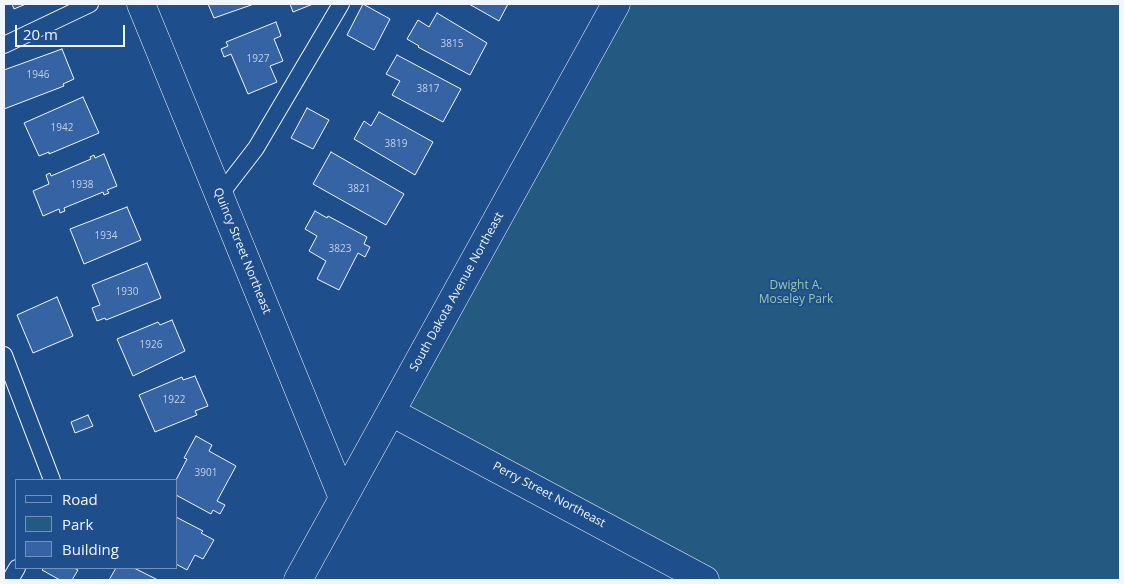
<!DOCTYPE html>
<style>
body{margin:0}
#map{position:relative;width:1124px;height:584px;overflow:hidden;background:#1f4e8c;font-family:"Open Sans",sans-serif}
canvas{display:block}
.frame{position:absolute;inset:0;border:5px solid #f2f6ff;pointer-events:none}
.legend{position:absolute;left:15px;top:479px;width:162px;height:90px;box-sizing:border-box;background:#1f4e8c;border:1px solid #7391ba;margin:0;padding:6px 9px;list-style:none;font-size:15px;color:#f2f6ff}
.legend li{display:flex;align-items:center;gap:10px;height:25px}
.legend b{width:25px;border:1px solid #7391ba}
.scale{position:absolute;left:15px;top:25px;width:110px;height:22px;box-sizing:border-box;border:2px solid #f2f6ff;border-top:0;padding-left:6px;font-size:15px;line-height:18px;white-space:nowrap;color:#f2f6ff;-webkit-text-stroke:4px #1f4e8c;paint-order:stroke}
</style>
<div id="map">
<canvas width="1124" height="584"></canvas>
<div class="frame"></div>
<ul class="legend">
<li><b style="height:6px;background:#1f4e8c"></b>Road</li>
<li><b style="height:14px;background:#245a82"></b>Park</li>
<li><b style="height:14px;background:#3563a3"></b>Building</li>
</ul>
<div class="scale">20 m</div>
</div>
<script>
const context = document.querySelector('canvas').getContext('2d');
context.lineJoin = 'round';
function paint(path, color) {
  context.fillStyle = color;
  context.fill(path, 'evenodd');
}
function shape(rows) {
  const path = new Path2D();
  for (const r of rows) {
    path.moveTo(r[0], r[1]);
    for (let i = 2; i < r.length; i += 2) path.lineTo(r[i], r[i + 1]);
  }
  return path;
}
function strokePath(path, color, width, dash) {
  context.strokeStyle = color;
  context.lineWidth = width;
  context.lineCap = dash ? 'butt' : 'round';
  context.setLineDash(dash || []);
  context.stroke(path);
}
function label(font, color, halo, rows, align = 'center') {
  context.font = font + ' "Open Sans",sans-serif';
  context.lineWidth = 4;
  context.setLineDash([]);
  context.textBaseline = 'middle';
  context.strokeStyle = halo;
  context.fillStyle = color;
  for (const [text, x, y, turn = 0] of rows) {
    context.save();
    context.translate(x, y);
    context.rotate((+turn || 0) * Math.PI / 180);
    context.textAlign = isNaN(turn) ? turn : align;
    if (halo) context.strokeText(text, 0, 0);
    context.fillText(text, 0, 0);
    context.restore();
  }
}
const green = shape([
 [613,4,1120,4,1120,580,702,580,391,412,613,4]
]);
paint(green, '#245a82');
strokePath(green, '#a8bbd7', 1);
const building = shape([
 [12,4,26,4,14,9,12,4],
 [208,4,254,4,214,18,208,4],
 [290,4,313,4,293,12,290,4],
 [363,4,390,19,374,50,347,35,363,4],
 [469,4,508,4,499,21,469,4],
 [437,13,487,43,470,75,418,47,419,46,407,39,418,20,429,27,437,13],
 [276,22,281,36,274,39,283,61,270,66,277,82,248,94,231,54,224,57,221,49,228,46,226,42,276,22],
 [62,49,74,79,63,84,64,86,4,109,4,70,62,49],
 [397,55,461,89,443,122,392,95,400,81,386,74,397,55],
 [83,97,99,133,49,154,49,152,39,156,24,123,83,97],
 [307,108,329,120,313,149,291,138,307,108],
 [379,112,433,142,415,175,354,139,364,121,371,126,379,112],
 [331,152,404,194,386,225,313,184,331,152],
 [104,154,117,186,107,190,109,193,104,195,103,192,64,208,65,211,60,213,59,209,43,216,33,191,49,184,46,175,50,173,51,176,91,159,90,157,94,155,95,158,104,154],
 [127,207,141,240,84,264,70,229,127,207],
 [315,211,327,218,328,216,367,237,364,244,370,247,365,257,358,253,339,290,317,279,326,261,309,251,317,236,305,229,315,211],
 [147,263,161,298,106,320,105,318,97,321,92,308,100,305,92,285,147,263],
 [57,297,73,336,33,353,17,315,57,297],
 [172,320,185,351,133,376,117,339,158,322,160,325,172,320],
 [195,376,208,406,195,411,197,415,155,432,139,395,182,377,183,380,195,376],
 [88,415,93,426,75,433,71,422,88,415],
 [196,436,212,445,209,451,236,466,217,501,225,505,220,514,213,510,211,514,176,495,176,480,187,459,184,458,196,436],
 [176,517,203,531,201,533,214,540,203,559,195,555,187,570,176,564,176,517],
 [44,568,74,568,78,570,72,580,60,580,42,570,44,568],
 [116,568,134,568,158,580,109,580,116,568]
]);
paint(building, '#3563a3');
strokePath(building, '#f2f6ff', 1);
const service = shape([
 [4,45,90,4],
 [219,196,256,148,341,4],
 [4,355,52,480],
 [10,580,17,568]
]);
const minor = shape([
 [141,4,343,498],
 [391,412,705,580]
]);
const primary = shape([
 [298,580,616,4]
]);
strokePath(service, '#f2f6ff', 18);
strokePath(minor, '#f2f6ff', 29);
strokePath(primary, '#f2f6ff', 29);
strokePath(service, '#1f4e8c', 16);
strokePath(minor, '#1f4e8c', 28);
strokePath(primary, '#1f4e8c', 28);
label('10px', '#c3d1e8', null, [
 ["3815",452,44],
 ["1927",258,59],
 ["1946",38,75],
 ["3817",428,89],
 ["1942",62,128],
 ["3819",396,144],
 ["1938",82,185],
 ["3821",359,189],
 ["1934",106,236],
 ["3823",340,249],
 ["1930",127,292],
 ["1926",151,345],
 ["1922",174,400],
 ["3901",206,473]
]);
label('12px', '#f2f6ff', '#1f4e8c', [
 ["Quincy Street Northeast",242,251,68],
 ["South Dakota Avenue Northeast",457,292,-61],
 ["Perry Street Northeast",549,495,28]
]);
label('12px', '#97c8a6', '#1f4e8c', [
 ["Dwight A.",796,286],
 ["Moseley Park",796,300]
]);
</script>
